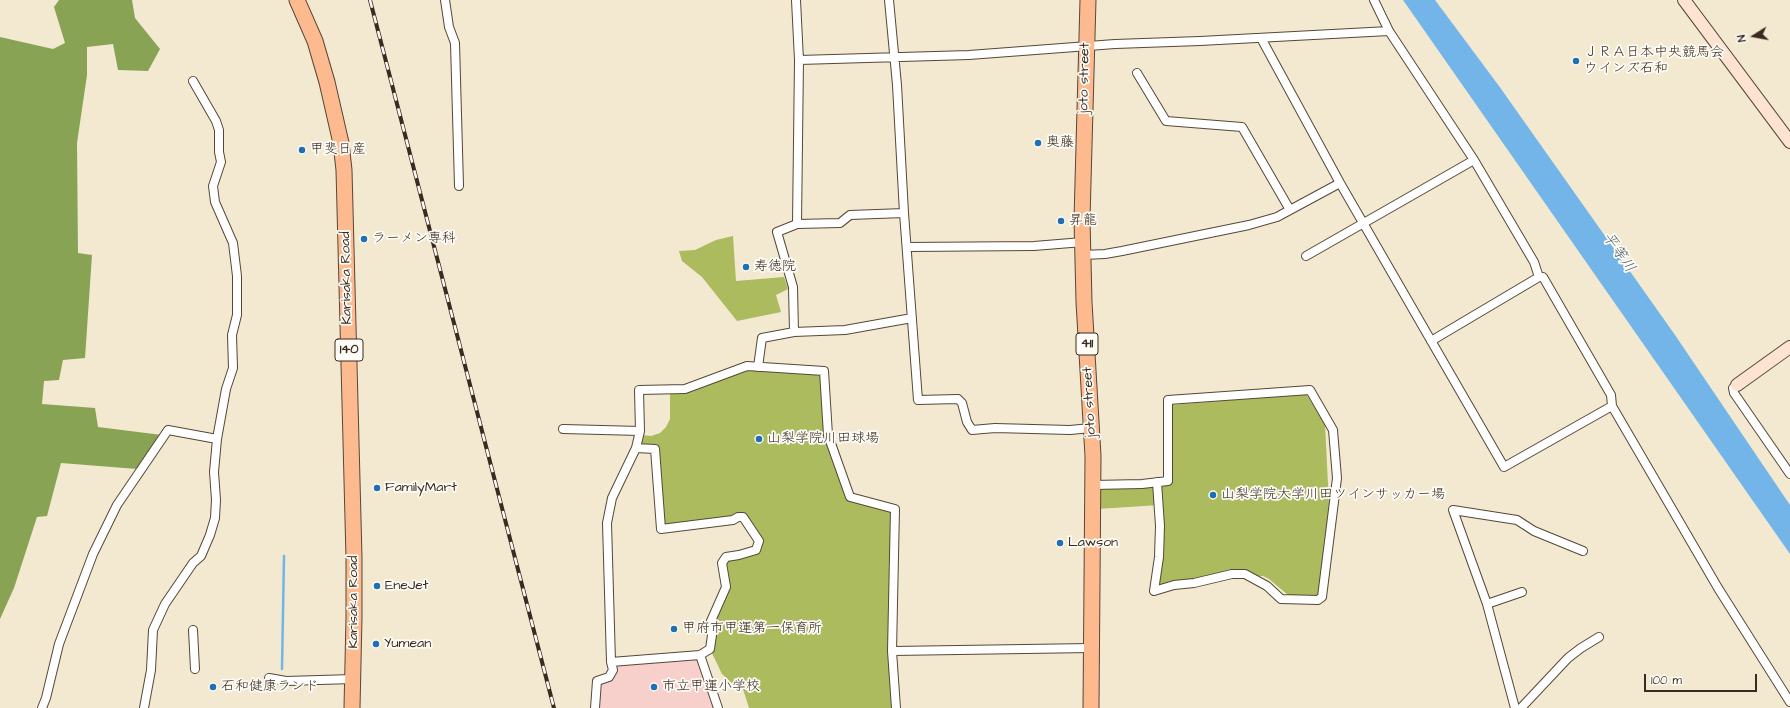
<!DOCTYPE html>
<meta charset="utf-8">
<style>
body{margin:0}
#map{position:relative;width:1790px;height:708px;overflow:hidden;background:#f2e9d0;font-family:"Architects Daughter",sans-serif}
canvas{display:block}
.north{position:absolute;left:1734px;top:16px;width:40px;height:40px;-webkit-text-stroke:3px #fdfcf7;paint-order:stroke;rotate:259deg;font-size:11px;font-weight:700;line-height:16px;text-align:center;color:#3b2a1e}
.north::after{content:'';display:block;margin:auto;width:14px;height:18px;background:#3b2a1e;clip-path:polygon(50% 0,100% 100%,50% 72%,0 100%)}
.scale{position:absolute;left:1644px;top:674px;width:113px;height:18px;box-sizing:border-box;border:2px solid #3b2a1e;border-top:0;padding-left:5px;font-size:12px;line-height:14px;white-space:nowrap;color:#3b2a1e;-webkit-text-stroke:3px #fdfcf7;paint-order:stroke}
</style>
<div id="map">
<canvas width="1790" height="708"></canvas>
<div class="north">N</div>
<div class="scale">100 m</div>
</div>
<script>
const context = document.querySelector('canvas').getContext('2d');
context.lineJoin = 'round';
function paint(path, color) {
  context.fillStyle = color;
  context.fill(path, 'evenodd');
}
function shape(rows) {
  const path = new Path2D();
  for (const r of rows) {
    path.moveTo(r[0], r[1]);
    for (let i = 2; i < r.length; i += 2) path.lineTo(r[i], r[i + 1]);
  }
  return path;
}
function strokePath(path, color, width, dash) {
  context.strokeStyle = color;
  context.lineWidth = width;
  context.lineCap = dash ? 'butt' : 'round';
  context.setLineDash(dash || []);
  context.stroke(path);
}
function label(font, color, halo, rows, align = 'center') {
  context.font = font + ' "Architects Daughter","Klee One",sans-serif';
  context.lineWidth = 3.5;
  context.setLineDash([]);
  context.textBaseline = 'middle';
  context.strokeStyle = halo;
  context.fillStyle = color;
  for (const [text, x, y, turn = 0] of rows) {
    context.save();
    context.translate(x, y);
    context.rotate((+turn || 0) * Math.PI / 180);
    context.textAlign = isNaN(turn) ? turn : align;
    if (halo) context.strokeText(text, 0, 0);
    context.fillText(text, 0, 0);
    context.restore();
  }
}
paint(shape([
 [700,655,718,708,595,708,597,681,609,677,611,662]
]), '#f7d0cc');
paint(shape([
 [733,236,736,281,784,277,788,289,776,295,781,312,737,321,702,277,682,261,679,251,695,250,716,240],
 [747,366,824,371,828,435,850,497,895,509,896,708,749,708,742,686,736,687,722,674,710,649,711,621,726,587,722,563,756,550,759,541,743,517,661,529,655,449,636,448,641,435,651,436,660,433,666,427,670,419,670,391],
 [1306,394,1325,424,1329,504,1320,596,1288,595,1269,579,1263,576,1253,576,1245,571,1159,587,1160,505,1097,509,1097,487,1171,483,1171,405]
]), '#acbb5e');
paint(shape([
 [59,0,132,0,135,18,160,49,148,71,118,70,113,44,87,47,87,75,77,143,78,253,92,255,85,358,63,360,59,380,44,381,42,404,95,408,98,427,162,435,137,469,61,463,47,516,37,517,14,588,0,619,0,37,53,49,65,43,54,7]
]), '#89a355');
paint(shape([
 [1403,0,1435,0,1499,86,1675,335,1790,505,1790,554]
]), '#73b5e8');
strokePath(shape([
 [282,669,284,556]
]), '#73b5e8', 2.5);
const street = shape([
 [445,0,449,27,455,43,459,186],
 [889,0,897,85,904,213,918,400,958,399,962,403,967,422,972,430,995,428,1070,430,1091,428],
 [1389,31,1474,160,1534,262,1539,277],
 [1261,38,1340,183,1504,467,1612,406,1611,395,1543,277,1539,277,1431,341],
 [799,60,969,55,1115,44,1200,41,1389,31,1374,0],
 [1137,73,1166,121,1242,127,1290,210],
 [797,224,840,223,850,215,904,213],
 [907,247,1034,246,1083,242],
 [1083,255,1105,254,1122,251,1249,225,1277,217,1340,183],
 [1306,256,1474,160],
 [794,332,845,330,912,318],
 [758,367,762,338,794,332,793,287,777,232,797,224,799,60,796,0],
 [1737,385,1733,388,1734,393,1790,474],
 [1612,406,1718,588,1790,702],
 [563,429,640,431],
 [636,448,655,449,661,529,733,520,738,517,743,517,759,541,756,550,739,555,726,557,722,563,726,587,711,621,712,635,710,649,700,655],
 [1093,485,1142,484,1168,481,1168,400,1310,390,1333,430,1337,478,1322,597,1318,600,1281,599,1267,586,1245,574,1232,574,1194,583,1174,585,1154,591,1159,557,1160,526,1157,482],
 [1487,604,1522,592],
 [193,630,195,669],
 [892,651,1091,648],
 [269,678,286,681,353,679],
 [42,708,46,698,59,644,93,554,117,505,168,430,217,439],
 [144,708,151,670,153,630,165,604,193,563,201,556,210,535,215,518,216,500,214,472,217,439,226,389,233,368,232,335,237,315,237,276,233,243,215,202,213,186,221,162,219,152,219,130,216,121,193,81],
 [595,708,597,681,609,677,613,670,611,662],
 [718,708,700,655,611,662,607,523,612,498,636,448,640,431,639,390,685,389,747,366,824,371,828,435,850,497,895,509,892,651,896,708],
 [1515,708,1487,604,1453,510,1517,520,1534,531,1583,551],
 [1521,708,1568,658,1581,648,1599,637]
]);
const secondary = shape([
 [1684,0,1790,142],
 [1737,385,1790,347]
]);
const highway = shape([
 [297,0,315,41,327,82,341,143,344,170,354,558,354,617,352,708],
 [1088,0,1082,219,1084,302,1093,456,1091,708]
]);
strokePath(street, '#564739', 10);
strokePath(secondary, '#564739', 14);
strokePath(highway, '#564739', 17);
strokePath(street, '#fff', 8);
strokePath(secondary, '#fee3d2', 12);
strokePath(highway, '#fcba8e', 15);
const rail = shape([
 [370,0,554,708]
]);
strokePath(rail, '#3b2a1e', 4);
strokePath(rail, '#fdfcf7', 2.5, [8]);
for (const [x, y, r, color] of [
 [1576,61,4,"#1f6fb2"],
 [1038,143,4,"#1f6fb2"],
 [302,150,4,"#1f6fb2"],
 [1061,221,4,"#1f6fb2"],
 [364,239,4,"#1f6fb2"],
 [746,267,4,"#1f6fb2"],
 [759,439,4,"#1f6fb2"],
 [377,488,4,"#1f6fb2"],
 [1213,495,4,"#1f6fb2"],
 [1060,543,4,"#1f6fb2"],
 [377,586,4,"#1f6fb2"],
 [674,629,4,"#1f6fb2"],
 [376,644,4,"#1f6fb2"],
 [213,687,4,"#1f6fb2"],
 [654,687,4,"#1f6fb2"]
]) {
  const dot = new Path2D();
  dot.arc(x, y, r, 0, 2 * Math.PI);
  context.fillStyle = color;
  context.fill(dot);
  strokePath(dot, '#fdfcf7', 1.5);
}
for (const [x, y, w] of [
 [1087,344,22],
 [349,350,28]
]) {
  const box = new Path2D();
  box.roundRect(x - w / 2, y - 11, w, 22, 3);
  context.fillStyle = '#fdfcf7';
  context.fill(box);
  strokePath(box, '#3b2a1e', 1);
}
label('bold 13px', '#3b2a1e', null, [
 ["411",1087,344],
 ["140",349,350]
]);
label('14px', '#3b2a1e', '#fdfcf7', [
 ["ＪＲＡ日本中央競馬会",1584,53],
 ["ウインズ石和",1584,69],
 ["奥藤",1046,143],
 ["甲斐日産",310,150],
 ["昇龍",1069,221],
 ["ラーメン専科",372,239],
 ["寿徳院",754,267],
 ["山梨学院川田球場",767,439],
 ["FamilyMart",385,488],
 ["山梨学院大学川田ツインサッカー場",1221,495],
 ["Lawson",1068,543],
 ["EneJet",385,586],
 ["甲府市甲運第一保育所",682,629],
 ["Yumean",384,644],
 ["石和健康ランド",221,687],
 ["市立甲運小学校",662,687]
], 'left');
label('14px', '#3b2a1e', '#fdfcf7', [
 ["joto street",1085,78,-89],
 ["Karisaka Road",347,278,-91],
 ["joto street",1090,402,-93],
 ["Karisaka Road",354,602,-90]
]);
label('italic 15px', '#4f5b65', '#fdfcf7', [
 ["平等川",1618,253,55]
]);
</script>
